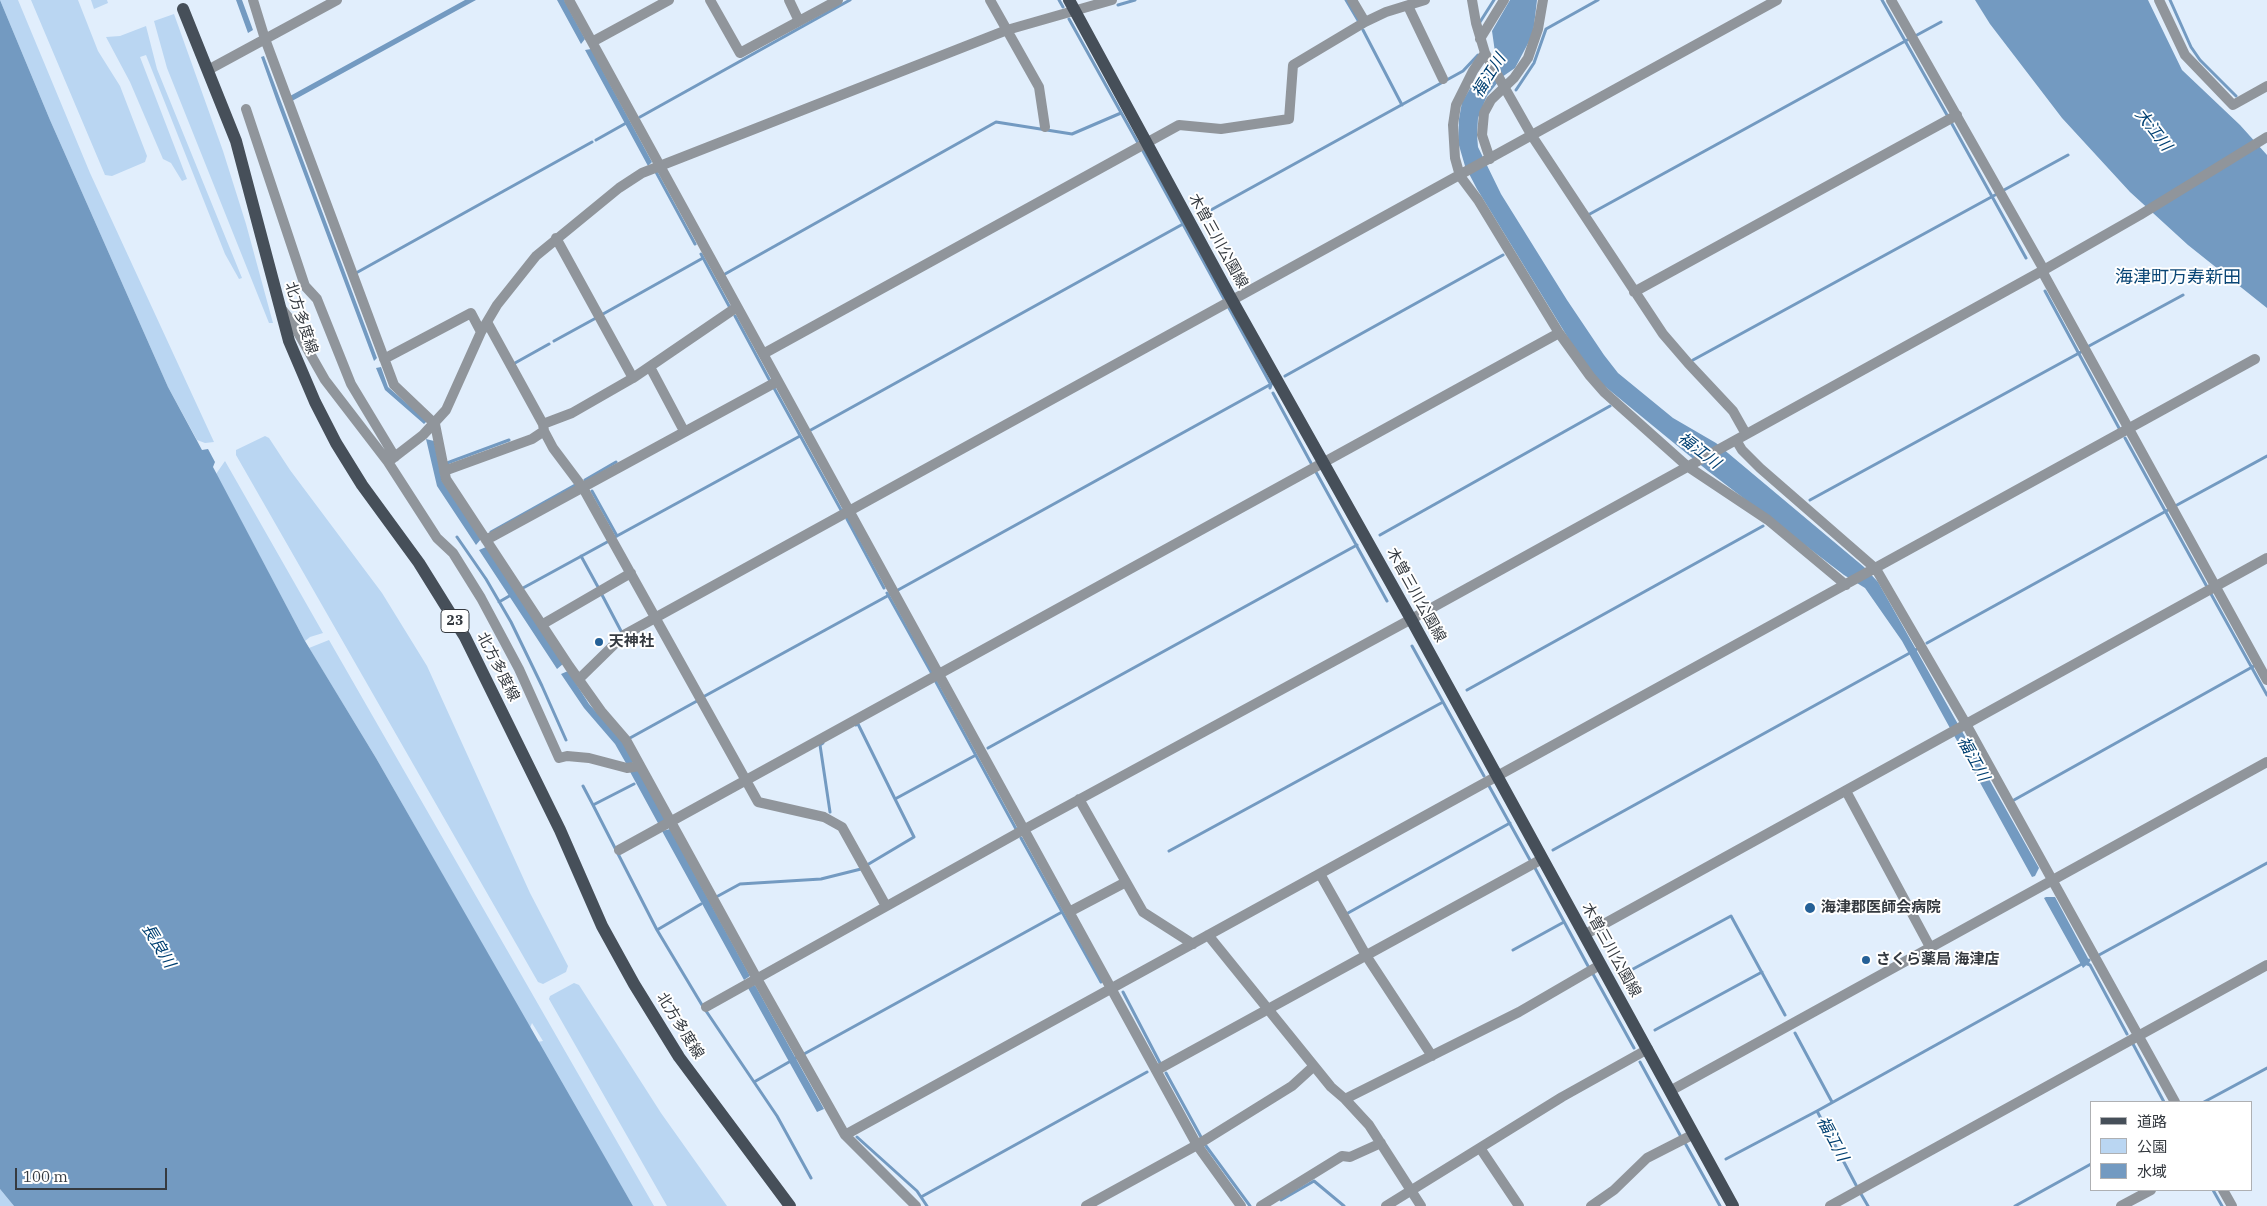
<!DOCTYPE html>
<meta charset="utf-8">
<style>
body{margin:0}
#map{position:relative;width:2267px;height:1206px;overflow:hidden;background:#e1eefc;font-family:"IBM Plex Serif","Noto Sans JP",serif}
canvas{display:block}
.legend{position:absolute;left:2090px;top:1101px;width:162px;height:90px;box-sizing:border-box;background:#fff;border:1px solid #aeb0b3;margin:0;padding:6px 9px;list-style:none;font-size:15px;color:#353a40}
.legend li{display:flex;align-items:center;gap:10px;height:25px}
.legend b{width:25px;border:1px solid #aeb0b3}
.scale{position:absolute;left:15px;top:1168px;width:152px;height:22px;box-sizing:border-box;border:2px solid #353a40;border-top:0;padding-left:6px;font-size:15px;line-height:18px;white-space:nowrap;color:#353a40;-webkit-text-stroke:4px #fff;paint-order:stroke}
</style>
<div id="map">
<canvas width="2267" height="1206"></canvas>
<ul class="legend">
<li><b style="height:6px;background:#464f59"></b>道路</li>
<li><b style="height:14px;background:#bad6f2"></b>公園</li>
<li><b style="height:14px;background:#739ac1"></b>水域</li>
</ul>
<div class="scale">100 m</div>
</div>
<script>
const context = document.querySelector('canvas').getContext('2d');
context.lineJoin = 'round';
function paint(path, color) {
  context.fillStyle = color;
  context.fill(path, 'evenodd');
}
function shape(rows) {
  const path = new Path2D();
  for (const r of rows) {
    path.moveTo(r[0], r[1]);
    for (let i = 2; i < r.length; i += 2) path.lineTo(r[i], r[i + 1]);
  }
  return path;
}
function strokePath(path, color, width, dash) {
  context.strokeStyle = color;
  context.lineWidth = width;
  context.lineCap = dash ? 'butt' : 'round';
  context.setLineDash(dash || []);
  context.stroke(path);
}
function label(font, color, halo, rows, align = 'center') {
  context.font = font + ' "IBM Plex Serif","Noto Sans JP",serif';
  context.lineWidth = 4;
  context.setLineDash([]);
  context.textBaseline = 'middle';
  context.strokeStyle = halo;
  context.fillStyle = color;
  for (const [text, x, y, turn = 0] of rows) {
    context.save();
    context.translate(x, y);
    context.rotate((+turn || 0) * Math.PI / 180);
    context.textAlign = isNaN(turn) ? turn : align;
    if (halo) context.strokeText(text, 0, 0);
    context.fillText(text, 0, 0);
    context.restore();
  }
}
paint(shape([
 [0,0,18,0,90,173,214,442,205,443,197,440,168,387,50,120],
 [31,0,78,0,98,51,120,86,147,156,145,162,112,176,105,175],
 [91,0,107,0,108,3,94,9],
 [174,14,223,151,246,224,273,323,269,323,167,68,154,21],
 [146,26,157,69,242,278,239,279,225,254,146,55,140,57,187,179,182,181,171,163,163,159,130,82,106,37,120,36],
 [265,436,269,438,290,470,382,593,427,666,530,893,568,966,566,972,543,984,538,982,236,455,236,450],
 [225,461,323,633,310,637,305,641,216,474],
 [329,640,654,1206,633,1206,537,1042,543,1041,532,1023,530,1028,376,758,309,648],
 [574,983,579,985,661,1113,727,1206,667,1206,549,999,550,996],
 [0,1189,14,1206,0,1206]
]), '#bad6f2');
paint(shape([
 [0,0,50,120,168,387,202,450,208,449,215,462,213,467,305,641,376,758,633,1206,14,1206,0,1189],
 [236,0,242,0,253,30,248,33],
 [465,0,476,0,292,101,290,96],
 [557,0,564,0,585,39,581,44],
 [1510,0,1537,0,1533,34,1515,68,1502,77,1487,96,1478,118,1477,135,1478,147,1501,194,1567,300,1604,355,1618,373,1673,418,1716,443,1864,567,1878,582,2039,868,2035,876,2032,877,1902,641,1865,588,1844,575,1708,471,1602,384,1581,359,1477,189,1465,166,1458,142,1459,119,1462,102,1477,77,1492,61,1495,52,1492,31],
 [1975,0,2148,0,2182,70,2240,125,2267,155,2267,308,2188,245,2130,192,2062,118,1990,24],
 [591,49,652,162,648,166,585,50],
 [264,56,377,358,374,361,277,102,261,57],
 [381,367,388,387,427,421,424,424,385,390,376,368],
 [426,439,434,441,442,481,481,539,476,545,437,486],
 [486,547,563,664,557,669,479,550],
 [568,671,589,704,621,739,634,762,627,765,615,744,584,708,561,674],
 [629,770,638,770,665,820,659,825],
 [670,829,750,976,744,980,662,831],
 [2046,897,2055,897,2090,962,2083,968,2044,898],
 [755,985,824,1109,817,1112,748,988]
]), '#739ac1');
strokePath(shape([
 [1059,0,1063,7],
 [1346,0,1359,22],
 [1882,0,1947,115],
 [2170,0,2191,47,2200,60,2236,96],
 [1118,5,1135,0],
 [1069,19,1138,143],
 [1480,22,1494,0],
 [1363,30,1402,105],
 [1917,35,1941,22],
 [1516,90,1534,63,1546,29,1598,0],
 [640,117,850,0],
 [1952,124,2026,258],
 [596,140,628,122],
 [1143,151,1224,299],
 [656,172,695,244],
 [2004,190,2068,155],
 [1588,215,1909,39],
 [1200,216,1463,71,1478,55],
 [701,254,729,306],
 [356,273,592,142],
 [725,274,996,122,1072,134,1121,113],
 [2045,291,2119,428],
 [1229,308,1271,385,1270,388],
 [603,314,703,258],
 [735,316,770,381],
 [554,341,596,318],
 [2089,346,2183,295],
 [1693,360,1995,195],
 [515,363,549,344],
 [1285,376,1503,255],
 [774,388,841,510],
 [1273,393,1311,463],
 [809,431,1183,224],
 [2125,438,2206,585],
 [447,463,509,440],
 [1316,472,1387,601],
 [585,480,616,462],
 [592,491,617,536],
 [1810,500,2081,352],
 [2177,505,2267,456],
 [847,519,884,588],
 [491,532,577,484],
 [1380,535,1610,406],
 [457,537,486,579,511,622,542,686,566,740],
 [615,537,800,436],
 [581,556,598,587],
 [523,588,609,541],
 [898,590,1273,383],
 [601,593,621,631],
 [887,593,931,672],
 [2211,594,2267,695],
 [499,602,511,595],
 [1927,643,2168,510],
 [1412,646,1484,776],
 [936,682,1016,829],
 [1467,690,1763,526],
 [703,697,891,594],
 [856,725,858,724,895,799],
 [630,738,697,701],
 [823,743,820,745,830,812],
 [988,748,1357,545],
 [583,786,593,805,634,784],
 [1489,786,1530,860],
 [2014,800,2254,666],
 [593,805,657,930,702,1005,777,1116,811,1178],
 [1021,838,1101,982],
 [1553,850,1917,649],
 [1169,851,1443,702],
 [867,865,914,837,895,799,976,755],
 [1535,868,1588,966],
 [718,896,740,884,821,879,861,869],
 [1348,913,1510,823],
 [657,930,701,904],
 [1513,950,1564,922],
 [2099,955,2267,863],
 [2085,963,2090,965,2127,1034],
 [1593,974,1634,1048],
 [1622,975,1731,916,1785,1015],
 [1123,992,1160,1063],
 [1655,1030,1762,972],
 [1795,1033,1832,1102],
 [2133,1044,2164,1102],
 [804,1054,1062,912],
 [1640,1062,1680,1135],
 [1166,1073,1201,1137],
 [754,1082,796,1058],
 [2204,1102,2267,1068],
 [857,1137,917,1191,927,1206],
 [1685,1143,1720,1206],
 [1206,1146,1250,1206],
 [1726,1159,1817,1111],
 [1856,1185,1817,1111,2089,960],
 [2213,1190,2222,1206],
 [1861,1194,1868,1206],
 [921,1197,1147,1072],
 [1281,1200,1314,1181,1344,1206],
 [2015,1206,2091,1164]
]), '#739ac1', 3);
strokePath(shape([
 [253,0,265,39,394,385,435,424,446,479,569,666,601,711,626,740,756,977,845,1135,916,1206],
 [569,0,1197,1145,1241,1206],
 [710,0,740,53,838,0],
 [789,0,799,21],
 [990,0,1039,87,1045,127],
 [1352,0,1365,22],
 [1472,0,1476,23,1485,53,1532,136,1663,334,1688,363,1733,411,1746,434],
 [1891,0,2044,270],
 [2159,0,2185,55,2233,105,2267,86],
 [1408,6,1443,79],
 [1480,39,1504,0],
 [592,42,669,0],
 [1485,53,1473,71,1456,105,1453,125,1455,158,1460,176,1478,200,1559,333,1590,376,1604,392,1687,466,1768,520,1846,585],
 [208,70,337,0],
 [246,109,305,286,317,299,351,384,395,457],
 [1490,159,1482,135,1484,113,1491,100,1514,78,1528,58,1538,29,1543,0],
 [556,238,633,378],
 [2042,271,2267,680],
 [1634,292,1957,115],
 [281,308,292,322,325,380,388,462,423,435,446,410,481,332,497,305,536,256,619,188,642,173,1007,30,1112,0],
 [487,322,543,424],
 [763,354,1179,125,1221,129,1289,119,1293,65,1365,22,1386,12,1425,0],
 [384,359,471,313,481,332],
 [650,367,684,431],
 [544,431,553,448,583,488,758,802,824,817,842,827,886,906],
 [1736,440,1742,450,1760,468,1876,569,1966,724,2175,1102],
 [388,462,437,538,453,553,481,598,519,669,559,758,567,756,589,758,627,768,640,766],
 [444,471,532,439,544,431,543,424,572,413,633,378,737,307],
 [486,540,778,381],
 [543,624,631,573],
 [579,679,624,635,1777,0],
 [1846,791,1930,947],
 [1079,799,1143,912,1193,944],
 [619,850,1559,333],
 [1320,874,1367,957,1432,1056],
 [1069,912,1126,882],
 [1208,935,1331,1087,1345,1099,1369,1125,1421,1206],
 [1584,935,2267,558],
 [706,1007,1023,830,1428,610,2042,271,2140,215,2267,137],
 [1157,1070,1542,859],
 [1670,1091,2267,762],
 [1345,1099,1519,1012,1600,965],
 [845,1135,2255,359],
 [1480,1148,1519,1206],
 [2223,1190,2232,1206],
 [1086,1206,1197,1145,1292,1086,1314,1066],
 [1261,1206,1342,1156,1350,1157,1381,1143],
 [1386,1206,1562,1097,1648,1049],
 [1591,1206,1614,1190,1647,1158,1694,1134],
 [1830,1206,2267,965],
 [2121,1206,2151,1190]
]), '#90959b', 10);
strokePath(shape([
 [1069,0,1232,300,1411,619,1733,1206],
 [183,9,236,141,289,341,315,402,336,443,362,485,419,563,465,637,560,830,602,926,634,984,679,1057,790,1206]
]), '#464f59', 12);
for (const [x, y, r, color] of [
 [599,642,5,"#246097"],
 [1810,908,6,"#246097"],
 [1866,960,5,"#246097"]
]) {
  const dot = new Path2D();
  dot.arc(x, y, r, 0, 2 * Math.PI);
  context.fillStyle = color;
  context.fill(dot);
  strokePath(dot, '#fff', 2);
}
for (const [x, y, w] of [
 [455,621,28]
]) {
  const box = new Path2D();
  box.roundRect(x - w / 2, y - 11.5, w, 23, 4);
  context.fillStyle = '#fff';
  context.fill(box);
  strokePath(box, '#353a40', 1);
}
label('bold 14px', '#353a40', null, [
 ["23",455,621]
]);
label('15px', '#353a40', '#fff', [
 ["木曽三川公園線",1218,241,61],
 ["北方多度線",301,318,72],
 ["木曽三川公園線",1416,595,61],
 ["北方多度線",498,667,63],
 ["木曽三川公園線",1611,950,61],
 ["北方多度線",680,1026,58]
]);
label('bold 15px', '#353a40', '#fff', [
 ["天神社",609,642],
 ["海津郡医師会病院",1821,908],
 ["さくら薬局 海津店",1876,960]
], 'left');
label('italic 16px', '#004072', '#fff', [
 ["福江川",1489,76,-58],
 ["大江川",2153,130,52],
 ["福江川",1699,451,37],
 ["福江川",1973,759,61],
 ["長良川",158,946,59],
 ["福江川",1832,1139,62]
]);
label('18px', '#0a4676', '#fff', [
 ["海津町万寿新田",2178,278]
]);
</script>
